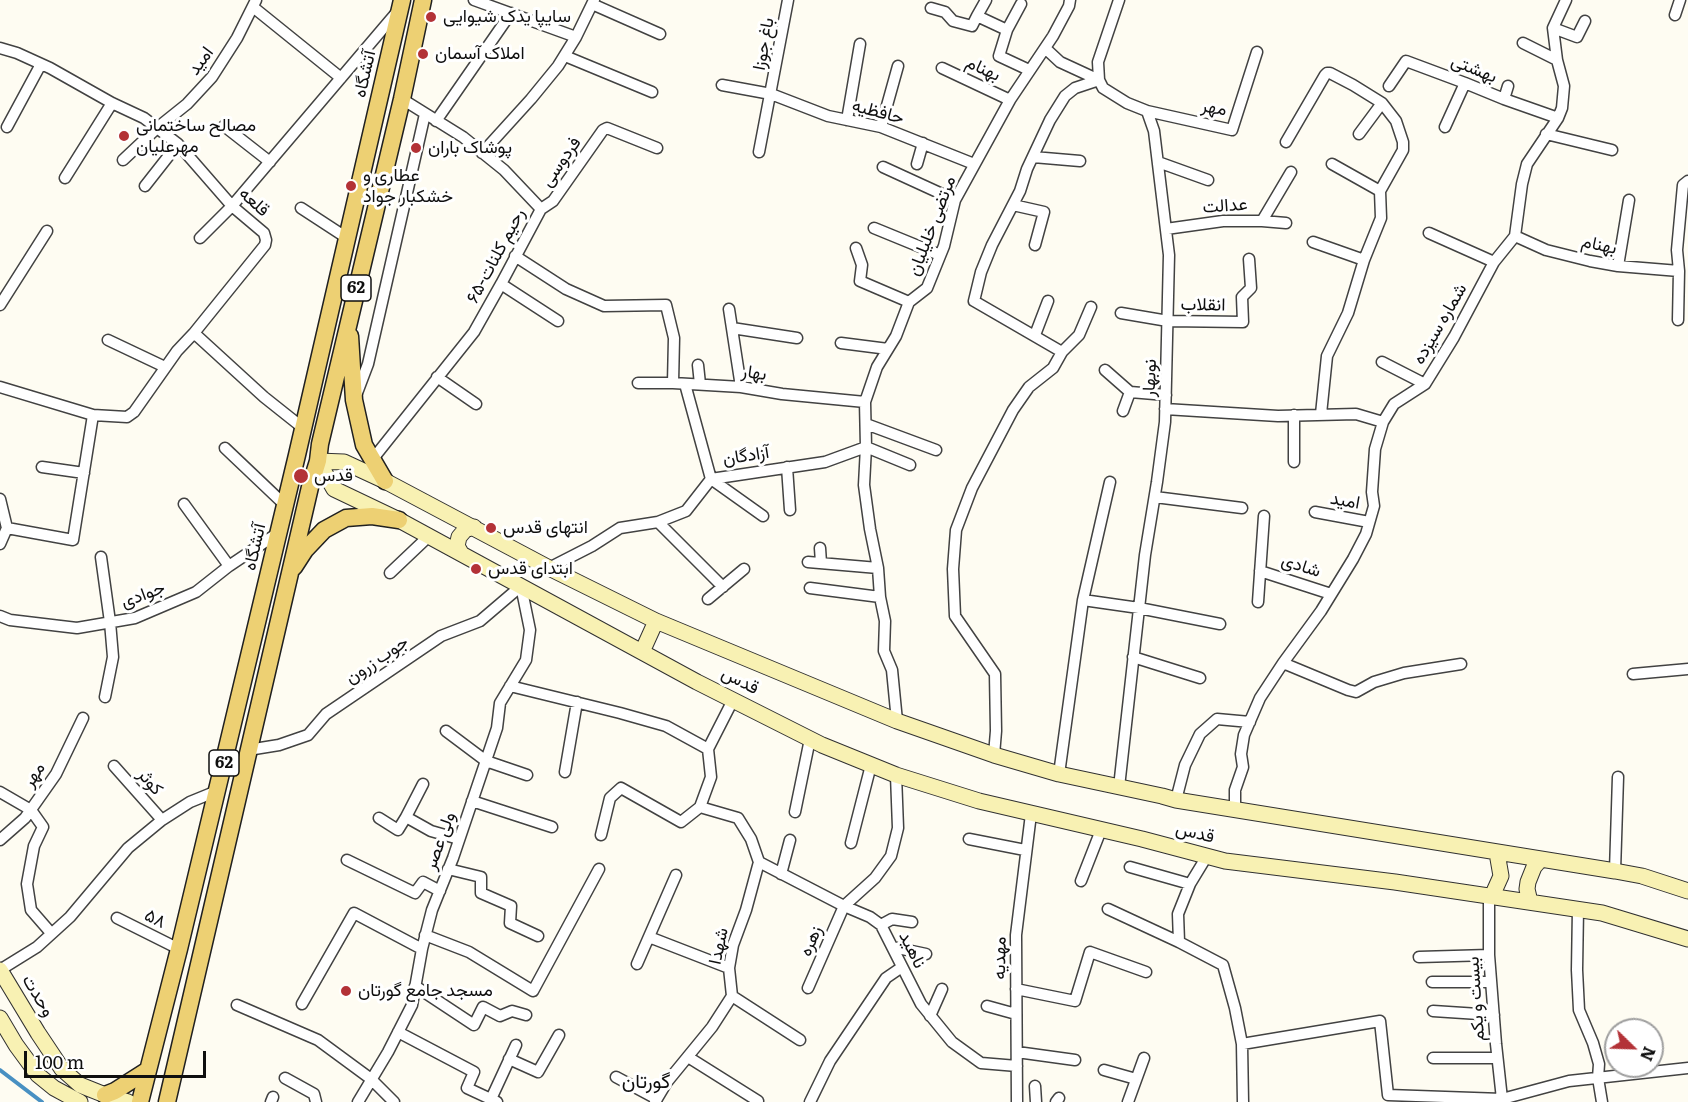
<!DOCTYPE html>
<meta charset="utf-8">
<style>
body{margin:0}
#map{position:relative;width:1688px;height:1102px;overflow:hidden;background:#fefcf2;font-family:Literata,serif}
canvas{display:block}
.north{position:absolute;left:1604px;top:1018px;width:60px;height:60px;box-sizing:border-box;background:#fff;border:2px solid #9f9f9f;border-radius:50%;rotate:113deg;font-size:16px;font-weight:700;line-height:24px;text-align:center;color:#0f0f0f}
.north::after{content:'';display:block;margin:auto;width:21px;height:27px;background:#b33237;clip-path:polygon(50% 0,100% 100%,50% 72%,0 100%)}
.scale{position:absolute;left:24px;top:1051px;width:182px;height:27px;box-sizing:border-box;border:3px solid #0f0f0f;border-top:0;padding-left:8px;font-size:18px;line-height:21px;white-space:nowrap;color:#0f0f0f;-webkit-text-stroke:4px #fff;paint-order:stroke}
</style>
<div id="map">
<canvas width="1688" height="1102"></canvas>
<div class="north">N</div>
<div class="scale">100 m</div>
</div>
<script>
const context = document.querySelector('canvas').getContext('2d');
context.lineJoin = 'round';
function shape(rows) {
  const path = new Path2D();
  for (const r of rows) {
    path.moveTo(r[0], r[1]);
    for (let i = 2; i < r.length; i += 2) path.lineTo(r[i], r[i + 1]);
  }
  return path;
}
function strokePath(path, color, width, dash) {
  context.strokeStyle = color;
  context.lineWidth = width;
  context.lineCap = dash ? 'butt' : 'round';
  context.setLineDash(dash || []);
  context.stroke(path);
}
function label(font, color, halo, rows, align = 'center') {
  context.font = font + ' Literata,Vazirmatn,serif';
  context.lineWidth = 6;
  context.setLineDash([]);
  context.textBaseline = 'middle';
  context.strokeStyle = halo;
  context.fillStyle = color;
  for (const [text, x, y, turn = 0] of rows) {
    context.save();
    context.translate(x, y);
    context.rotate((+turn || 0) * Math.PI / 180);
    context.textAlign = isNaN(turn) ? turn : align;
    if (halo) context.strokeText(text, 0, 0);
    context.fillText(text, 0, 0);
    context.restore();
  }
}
strokePath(shape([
 [0,1070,42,1102]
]), '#4890c2', 4);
const street = shape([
 [474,0,576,37],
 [592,4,660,34],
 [253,7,341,78],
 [931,8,945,12,953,21,972,26,977,16,1007,30,999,56,1029,70],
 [1675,15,1680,0],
 [977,16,986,0],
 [1553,28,1577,37,1585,21],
 [1007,30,1021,4],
 [1523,43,1557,60],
 [0,48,17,53,50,68,112,103,144,118,178,144,232,206,264,233,266,240,265,245,194,333,264,397,303,428],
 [1045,48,1060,62,1099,80],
 [565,56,652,92],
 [942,68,1010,100],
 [722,85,771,94,828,116,881,127,974,164],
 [1389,86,1406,61,1465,83,1504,99,1558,118],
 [1504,99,1508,86],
 [1147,111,1232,130,1257,52],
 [847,120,860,44],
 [436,121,511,13],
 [224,126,270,162],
 [7,127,41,64],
 [881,127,898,66],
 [1445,127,1465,83],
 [1359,134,1382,103],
 [1546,134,1612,150],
 [1286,142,1325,75,1327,73,1330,73,1353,85,1382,103,1396,121,1403,142,1403,150,1380,191,1381,218,1364,260,1348,313,1327,356,1321,414],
 [759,152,788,0],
 [482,153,531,99,558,66,576,37,594,0],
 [1033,157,1080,161],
 [123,160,157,128,187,104,212,77,237,38,256,0],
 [1158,162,1208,180],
 [917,164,923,143],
 [1332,164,1380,191],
 [883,167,955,200],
 [65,178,112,103],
 [145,186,178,144],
 [1013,205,1044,212,1035,245],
 [301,208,347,238],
 [541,209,553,201,603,130,607,128,657,148],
 [1262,221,1291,172],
 [874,228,940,255],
 [1166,229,1223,221,1262,221,1286,223],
 [1429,233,1494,262],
 [1515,236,1546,250,1590,261,1618,266,1679,271],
 [200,238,232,206,397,12],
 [1313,242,1364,260],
 [856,248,862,265,860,281,909,302],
 [515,256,566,289,604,306,666,305,674,338,673,383],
 [1618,266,1629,200],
 [501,284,558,321],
 [0,305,47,231],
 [729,309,741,387],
 [1121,313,1168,321,1243,322,1242,297,1251,288,1249,259],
 [1678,320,1679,271,1677,250,1683,185,1688,181],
 [732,328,797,338],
 [1035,335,1048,301],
 [108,340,165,367],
 [841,343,888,349],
 [1062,352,1079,335,1091,307],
 [1382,362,1425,384],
 [698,365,700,384],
 [1105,370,1130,392,1166,395],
 [437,377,476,404],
 [638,383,673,383,741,387,782,394,865,402],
 [685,384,711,479,763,516],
 [0,387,93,415,127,417,134,412,177,351,194,333],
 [357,393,368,364,425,114],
 [1165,409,1278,416,1356,414,1383,422],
 [1123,411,1130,392],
 [1294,415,1294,462],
 [866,424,936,450],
 [225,448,285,505],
 [372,460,474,332,501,284,541,209,504,170,463,137,402,99],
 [42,467,84,473],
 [787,467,790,510],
 [1155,497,1242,508],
 [0,499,7,528],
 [184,504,229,566],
 [1315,512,1369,522],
 [658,522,723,587],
 [0,544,7,528,73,540,93,415],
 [820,548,821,563],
 [101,557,110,622,113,657,105,697],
 [808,562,878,568],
 [549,568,592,546,620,528,658,522,686,511,711,479,825,462,866,447,910,465],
 [1260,571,1331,594],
 [390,573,429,536],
 [810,588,880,597],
 [708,599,744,569],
 [1083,600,1139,608,1220,624],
 [1258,602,1264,516],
 [0,616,10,620,77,628,135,618,196,592,229,566,278,533],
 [1133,657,1200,678],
 [1283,663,1348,690,1356,692,1374,682,1404,673,1461,664],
 [1633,674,1688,669],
 [510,686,620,713,666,726,708,749],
 [897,721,892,670,884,651,885,621,880,597,878,568,870,529,864,485,866,447,865,402,877,367,896,336,909,302,927,288,944,246,955,200,1010,100,1053,36,1069,6,1070,0],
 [446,731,486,761,527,775],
 [248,750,279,745,308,735,326,714,441,636,480,621,521,586,530,630,526,660,500,703,497,728,453,858,432,910,422,949,412,1005,388,1052,358,1102],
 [994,755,996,731,995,674,955,616,953,569,956,530,972,488,1013,410,1029,387,1053,368,1062,352,974,301,981,272,992,245,1020,191,1027,169,1050,120,1065,96,1075,88,1099,80],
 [114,766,162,820],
 [565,772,577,702],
 [1059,774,1083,600,1110,482],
 [1119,787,1145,555,1157,482,1165,422,1169,255,1154,131,1147,111,1127,103,1103,88,1099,80,1098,62,1119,0],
 [0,792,31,810,43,827,34,846,27,884,31,910,51,933],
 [1176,800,1185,765,1200,734,1217,719,1250,722],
 [472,801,552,827],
 [1235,811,1235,790,1243,767,1241,754,1244,735,1260,698,1283,663,1321,611,1353,559,1366,534,1374,506,1372,492,1375,449,1383,422,1394,404,1425,384,1454,337,1494,262,1515,236,1522,184,1527,164,1558,118,1562,108,1564,86,1557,60,1553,28,1566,0],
 [795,812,810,739],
 [406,817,423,784],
 [379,818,398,830,406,817,431,831,459,839],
 [601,835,610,798,621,788,681,822,700,807,711,777,708,749,733,700],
 [969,839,1025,850],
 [0,840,25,818,56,774,83,718],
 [851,843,871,765],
 [1207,856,1190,884,1178,914,1179,942,1223,965,1235,1008,1242,1044,1243,1102],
 [347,860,415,893,423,882,440,891],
 [759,862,844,906,870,917,881,925,921,1004,952,1042,981,1063,1017,1066],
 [1130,867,1190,884],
 [448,869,481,877,481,893,511,906,510,923,538,936],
 [1615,871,1618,777],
 [781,874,790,840],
 [1081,881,1101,830],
 [1108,909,1179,942],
 [1578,909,1577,970,1579,1010,1593,1043,1599,1064,1598,1078,1602,1102],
 [117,918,179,949],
 [881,925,892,919,912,922],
 [425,935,469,952,533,991,599,869],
 [649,937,729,968],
 [893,947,926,954],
 [1419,957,1489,955],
 [637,964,676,875],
 [0,970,37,947,70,917,128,848,162,820,190,802,217,791],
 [1432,982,1491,982],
 [415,986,474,1025,483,1007,500,1016,512,1011,526,1015],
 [808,988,844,906,875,878,891,856,898,828,896,775],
 [1016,989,1075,1001,1090,952,1146,972],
 [732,996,800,1040],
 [302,1004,354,913,422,949],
 [237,1005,318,1040,371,1079,394,1102],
 [987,1006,1016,1014],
 [1433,1011,1494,1015],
 [930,1016,942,989],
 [398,1032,474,1072,467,1088,497,1102],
 [1242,1044,1380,1021,1388,1095,1502,1099,1496,1044,1489,955,1489,896],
 [1017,1052,1075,1060],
 [688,1057,758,1101],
 [1433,1058,1497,1058],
 [509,1059,538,1072,559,1035],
 [1104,1070,1136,1079],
 [616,1077,657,1099],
 [285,1078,314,1094,316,1102],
 [1035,1086,1036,1102],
 [491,1099,516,1045],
 [271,1102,273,1097],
 [655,1102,667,1082,712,1027,732,996,729,968,733,945,746,910,759,862,751,839,738,818,700,807],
 [810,1102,830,1061,886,978,902,967],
 [1017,1102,1016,935,1031,814],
 [1056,1102,1059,1098],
 [1128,1102,1144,1058],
 [1500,1102,1502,1099,1569,1081,1688,1068]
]);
const secondary = shape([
 [318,461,334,489,399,520,697,682,822,745,896,775,979,801,1142,839,1225,861,1395,882,1602,913,1688,939],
 [318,461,344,462,385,481,549,568,656,621,897,721,994,755,1059,774,1162,796,1176,800,1615,871,1642,876,1688,891],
 [461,553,457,546,459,537,465,530,474,527],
 [642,652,656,621],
 [1492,896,1501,876,1497,853],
 [1530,902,1527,889,1528,882,1534,867,1541,859],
 [0,970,38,1033,62,1069,80,1085,105,1095,128,1102],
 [0,1018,16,1045,38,1075,54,1088,80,1102]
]);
const primary = shape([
 [350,336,354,400,364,445,385,481],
 [294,567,305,550,324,530,346,518,372,516,399,520],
 [105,1095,115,1091,148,1070],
 [140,1102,179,949,297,455,402,0],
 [167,1102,310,487,318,461,320,444,402,99,423,0]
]);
strokePath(street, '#424242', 13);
strokePath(secondary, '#313131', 17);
strokePath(primary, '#202020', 19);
strokePath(street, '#fff', 10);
strokePath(secondary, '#f8f1b3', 15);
strokePath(primary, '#edd073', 16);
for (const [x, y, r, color] of [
 [431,17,6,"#b33237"],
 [423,54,6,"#b33237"],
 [124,136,6,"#b33237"],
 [416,148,6,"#b33237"],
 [351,186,6,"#b33237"],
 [301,476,8,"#b33237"],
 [491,528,6,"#b33237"],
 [476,569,6,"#b33237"],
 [346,991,6,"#b33237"]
]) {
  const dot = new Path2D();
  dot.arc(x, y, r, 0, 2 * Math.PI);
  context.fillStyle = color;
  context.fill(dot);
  strokePath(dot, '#fff', 2);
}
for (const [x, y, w] of [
 [356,288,30],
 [224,763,30]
]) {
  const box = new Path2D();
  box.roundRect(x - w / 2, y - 13, w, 26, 4.5);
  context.fillStyle = '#fff';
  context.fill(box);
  strokePath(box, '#0f0f0f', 1.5);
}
label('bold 16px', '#0f0f0f', null, [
 ["62",356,288],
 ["62",224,763]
]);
label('18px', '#0f0f0f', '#fff', [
 ["سایپا یدک شیوایی",443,17],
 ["املاک آسمان",435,54],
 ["مصالح ساختمانی",136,126],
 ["مهرعلیان",136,147],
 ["پوشاک باران",428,148],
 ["عطاری و",363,176],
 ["خشکبار جواد",363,197],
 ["قدس",314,476],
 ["انتهای قدس",503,528],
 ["ابتدای قدس",488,569],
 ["مسجد جامع گورتان",358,991]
], 'left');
label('18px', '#0f0f0f', '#fff', [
 ["باغ جوزا",764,44,-80],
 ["امید",201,61,-54],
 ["بهنام",983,69,25],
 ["بهشتی",1474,69,22],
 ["آتشگاه",365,74,-77],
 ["مهر",1214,108,10],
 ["حافظیه",878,112,15],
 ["فردوسی",561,162,-55],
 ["قلعه",254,202,42],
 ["عدالت",1225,206,-4],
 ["مرتضی خلیلیان",932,226,-69],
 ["بهنام",1599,245,12],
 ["۶۵-رحیم کلنات",496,256,-62],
 ["انقلاب",1203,305,1],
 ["شماره سیزده",1440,324,-60],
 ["بهار",754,373,8],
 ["نوبهار",1150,378,-88],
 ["آزادگان",746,456,-9],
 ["امید",1345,501,10],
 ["آتشگاه",255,547,-77],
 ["شادی",1301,566,18],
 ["جوادی",143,595,-20],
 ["جوب زرون",377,660,-34],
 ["قدس",740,681,27],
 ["مهر",34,775,-57],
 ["کوثر",150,782,49],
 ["قدس",1195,833,14],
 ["ولی عصر",440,841,-70],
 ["۵۸",155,919,26],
 ["زهره",811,941,-66],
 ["شهدا",719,946,-78],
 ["ناهید",912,950,64],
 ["مهدیه",1000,958,-89],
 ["وحدت",38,996,59],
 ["بیست و یکم",1476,999,-94]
]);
label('20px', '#0f0f0f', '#fff', [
 ["گورتان",646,1082]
]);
</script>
